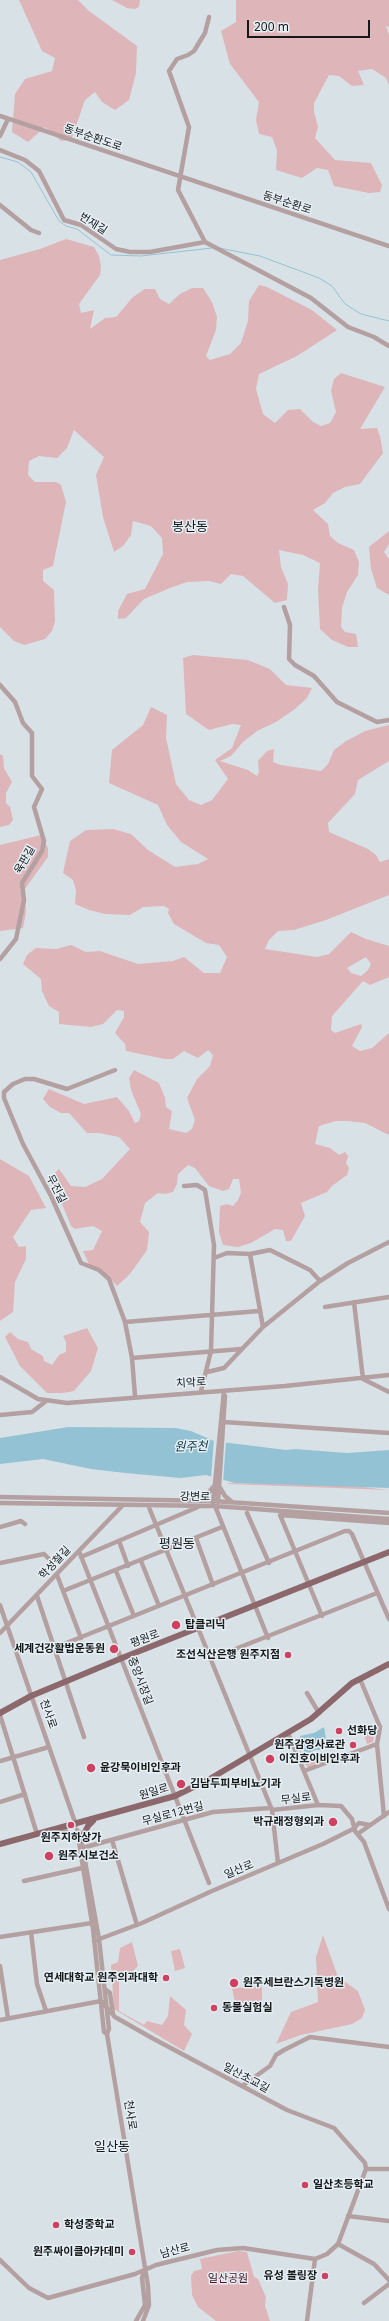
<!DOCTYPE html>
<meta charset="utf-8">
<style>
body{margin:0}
#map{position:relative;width:389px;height:2321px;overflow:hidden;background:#d8e2e6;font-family:"Noto Sans",sans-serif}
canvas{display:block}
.scale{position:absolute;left:247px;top:20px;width:123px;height:18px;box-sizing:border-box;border:2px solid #151819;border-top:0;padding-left:5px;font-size:12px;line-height:14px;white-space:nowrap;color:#151819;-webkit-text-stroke:3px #e6eff3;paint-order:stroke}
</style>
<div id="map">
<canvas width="389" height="2321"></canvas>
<div class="scale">200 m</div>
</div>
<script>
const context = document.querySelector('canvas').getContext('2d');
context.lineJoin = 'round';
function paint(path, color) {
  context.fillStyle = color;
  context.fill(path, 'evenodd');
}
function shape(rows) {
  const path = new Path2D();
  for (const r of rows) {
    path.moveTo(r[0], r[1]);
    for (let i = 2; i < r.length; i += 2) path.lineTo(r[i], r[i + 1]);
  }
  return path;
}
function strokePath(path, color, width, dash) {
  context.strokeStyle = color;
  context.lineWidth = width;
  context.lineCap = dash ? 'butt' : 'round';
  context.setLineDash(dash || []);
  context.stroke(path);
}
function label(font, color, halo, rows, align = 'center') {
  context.font = font + ' "Noto Sans","Noto Sans KR",sans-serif';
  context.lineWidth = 3;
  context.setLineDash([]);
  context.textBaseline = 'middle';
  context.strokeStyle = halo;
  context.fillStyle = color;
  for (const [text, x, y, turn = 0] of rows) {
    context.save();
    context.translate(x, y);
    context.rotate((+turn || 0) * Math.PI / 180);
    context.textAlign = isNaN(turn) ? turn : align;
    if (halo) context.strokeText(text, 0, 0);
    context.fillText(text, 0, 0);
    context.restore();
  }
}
paint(shape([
 [19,0,78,0,89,11,137,46,136,73,129,100,115,110,102,102,95,92,85,100,71,140,61,141,45,127,28,142,12,132,15,94,25,79,52,71,55,58,42,51],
 [112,0,140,0,139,7,135,9,127,8],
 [236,0,389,0,389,27,386,26,389,35,389,85,386,78,372,69,358,71,364,85,352,86,339,76,329,75,314,103,314,112,318,127,315,138,335,160,371,163,382,185,380,192,369,193,334,186,328,170,317,168,302,178,276,170,277,150,272,137,259,134,256,120,259,102,230,64,221,31,236,22],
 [66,239,94,247,99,256,101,266,100,275,79,304,81,313,94,310,90,329,105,318,116,317,133,297,145,289,155,289,160,299,169,304,180,294,192,288,203,288,212,302,217,317,216,330,206,356,210,360,230,354,241,343,248,321,249,301,259,285,267,287,312,310,337,330,297,356,259,374,256,389,263,414,275,423,288,410,300,409,313,422,321,426,330,423,336,412,331,391,334,379,341,373,385,387,360,429,377,428,380,436,383,453,360,484,345,487,333,493,325,503,313,510,328,524,330,536,338,543,354,550,359,562,358,575,347,592,342,608,341,627,345,632,356,634,358,647,348,647,332,640,320,629,318,590,320,563,303,555,279,550,281,567,288,584,287,600,275,603,243,576,231,574,221,584,209,581,187,582,170,588,144,599,126,618,118,619,118,611,127,594,145,589,163,554,162,538,151,526,133,521,131,535,123,546,114,552,103,517,96,475,104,457,74,430,67,448,57,458,39,456,29,461,28,475,35,482,56,482,61,485,66,502,53,566,43,570,43,581,54,590,55,621,52,631,45,639,24,645,14,641,0,627,0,260,40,249],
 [389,531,389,544,384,552,389,559,389,595,377,588,371,569,369,547],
 [193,655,248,660,270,669,286,685,312,688,307,698,295,709,276,722,257,731,243,742,231,756,220,761,248,770,257,776,259,772,258,761,267,751,274,749,273,762,281,765,321,771,328,764,334,750,346,741,365,731,389,725,389,761,358,780,355,794,328,823,329,832,368,849,376,855,380,862,389,859,389,895,326,920,294,930,278,931,269,940,265,949,317,957,329,954,351,932,366,939,389,946,389,977,370,985,363,981,332,1016,331,1030,335,1033,361,1024,362,1027,352,1046,360,1051,372,1048,389,1033,389,1135,365,1123,347,1121,336,1121,319,1126,315,1144,330,1148,339,1155,345,1152,348,1156,346,1163,349,1168,347,1175,332,1186,327,1192,301,1203,305,1216,291,1241,286,1241,283,1230,275,1229,251,1243,238,1247,223,1245,219,1232,220,1206,227,1204,233,1206,238,1200,241,1193,239,1179,233,1179,229,1189,223,1191,209,1186,195,1168,188,1165,178,1174,177,1184,173,1192,165,1194,158,1193,145,1203,140,1222,149,1232,147,1250,130,1274,117,1286,109,1277,99,1270,91,1269,83,1251,93,1250,102,1231,93,1226,75,1229,71,1226,51,1177,59,1169,71,1186,85,1187,102,1179,130,1149,119,1137,99,1133,87,1133,69,1113,61,1113,50,1107,43,1099,49,1089,84,1104,117,1097,129,1111,135,1123,139,1121,141,1114,131,1090,129,1078,134,1070,159,1083,165,1098,166,1107,172,1111,169,1129,186,1133,192,1129,195,1120,187,1098,197,1079,210,1066,213,1055,208,1050,198,1058,184,1051,173,1059,165,1059,126,1051,125,1044,115,1033,124,1017,124,1011,117,1010,103,1024,91,1027,59,1024,59,1012,49,1006,42,991,41,979,23,964,27,955,36,948,56,949,71,945,86,952,100,951,138,964,173,961,184,957,204,973,220,973,227,957,219,945,206,943,174,924,168,913,169,909,164,906,143,907,130,915,105,914,89,910,75,904,76,890,73,880,63,873,70,841,86,830,113,829,131,834,148,850,175,867,198,864,208,859,181,842,167,825,158,805,109,783,112,750,143,725,151,707,167,715,166,738,176,784,189,800,201,805,212,800,228,779,215,760,232,748,241,725,232,724,209,730,186,714,183,658],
 [366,957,371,964,368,970,361,976,351,973,347,968],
 [0,754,3,756,4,768,12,782,6,793,6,803,10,807,13,820,9,825,0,827],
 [41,835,48,848,48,857,24,890,26,912,23,928,0,931,0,845],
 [0,1159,29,1176,46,1208,31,1210,13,1237,19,1247,26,1246,26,1259,15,1282,13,1312,0,1321],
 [87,1328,98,1348,91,1371,74,1391,63,1393,47,1393,20,1366,5,1337,10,1332,18,1339,28,1342,31,1349,43,1356,44,1361,52,1365,59,1355,66,1352,66,1342,63,1336],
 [228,1483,354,1486,389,1490,228,1484],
 [375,1727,373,1742,367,1744,362,1729,365,1731],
 [295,1740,298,1742,304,1759,314,1760,327,1754,335,1754,336,1756,309,1767,306,1766],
 [323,1935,338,1977,358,1991,365,2010,362,2018,352,2024,301,2035,276,2044,291,2012,318,2002,316,1957],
 [132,1942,138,1966,132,1972,119,1975,119,2011,144,2025,147,2021,162,2025,168,2016,170,1996,186,2010,184,2025,192,2034,184,2051,114,2009,111,1965,118,1962,120,1948],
 [180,1949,185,1968,175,1971,171,1951],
 [262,1987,262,2003,235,2003,232,1988],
 [238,2251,247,2252,254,2277,258,2279,266,2297,265,2306,270,2321,216,2321,198,2307,192,2295,191,2276,194,2271,202,2269,200,2259]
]), '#deb5b9');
paint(shape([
 [68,1427,176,1428,191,1431,214,1441,286,1450,295,1449,347,1453,389,1450,389,1488,235,1483,206,1475,181,1478,125,1473,91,1469,43,1459,0,1464,0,1438],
 [324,1727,326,1739,330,1747,320,1750,315,1750,305,1755,300,1736,314,1733]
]), '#94c2d5');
paint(shape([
 [214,1439,226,1441,223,1483,211,1479]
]), '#d8e2e6');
strokePath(shape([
 [0,157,18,162,31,172,59,221,66,226,77,229,111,255,141,256,212,248],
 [219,248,260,256,319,278,332,286,345,304,361,314,389,321],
 [309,1754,309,1763]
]), '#94c2d5', 1);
strokePath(shape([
 [0,116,389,246],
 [0,136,8,119],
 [0,150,25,160,39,171,64,220,81,225,116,249,130,252,150,252,205,242,311,298,348,327,374,337,389,346],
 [0,205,31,230,39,233],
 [205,242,178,190,189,127,169,71,177,59,188,55,194,51,205,33,209,17],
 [284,607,290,625,289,659,295,665,314,676,337,702,377,722,389,720],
 [0,685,15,702,23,723,32,733,32,776,42,789,34,807,44,841,42,851,22,883,24,900,16,939,0,959],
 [115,1070,67,1089,34,1079,25,1079,13,1084,4,1092,4,1098,23,1144,51,1196,81,1263,99,1270,109,1279,125,1322,132,1358,135,1396],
 [184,1186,197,1185,205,1190,214,1245,211,1351,201,1391],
 [250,1254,263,1327],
 [214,1258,227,1253,250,1254,270,1250,310,1270,320,1281],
 [354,1302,363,1379,389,1392],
 [325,1307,389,1297],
 [125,1322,259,1311],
 [132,1358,241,1349],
 [207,1372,224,1368,263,1327,320,1281,348,1263,389,1242],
 [0,1377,38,1399,67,1403,285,1386,389,1375],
 [0,1415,32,1412,46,1401],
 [224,1422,389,1433],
 [219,1486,225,1496,232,1502],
 [0,1497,213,1501,389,1513],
 [199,1500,204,1498,215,1485],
 [218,1502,225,1396],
 [0,1503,215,1506,389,1519],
 [213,1504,224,1391],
 [148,1505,272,1810,278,1863],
 [215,1506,268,1638],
 [247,1513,269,1563],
 [0,1527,21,1521,25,1524],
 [196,1538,213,1585],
 [119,1541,128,1566],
 [79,1551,209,1883],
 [81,1557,198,1507],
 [141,1561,159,1606],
 [0,1563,44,1554,50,1560],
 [116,1571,134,1616],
 [57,1575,81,1638],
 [63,1591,222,1527],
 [37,1596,84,1737],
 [0,1605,76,1825],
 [322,1616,280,1515,389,1523],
 [0,1633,123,1505],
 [54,1648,345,1531,349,1531,352,1534,389,1619],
 [210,1659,377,1593],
 [360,1679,380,1727,377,1744,384,1816],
 [307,1693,319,1713],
 [0,1715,37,1834],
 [288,1733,318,1805],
 [0,1761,49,1747],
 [304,1771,377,1744],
 [0,1802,25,1794],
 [272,1810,318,1805,341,1806,352,1819,355,1831,364,1842,389,1909],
 [355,1827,359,1823,370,1825],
 [60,1828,77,1838],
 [77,1830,80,1833,99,1939,109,2029,107,2034,148,2286,149,2305,143,2321],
 [77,1830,93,1929,104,2032,107,2034],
 [359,1833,389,1812],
 [112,1840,137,1925],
 [82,1848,213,1812,271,1808],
 [24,1881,82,1868],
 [31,1932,37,1984,46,2011],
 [0,1937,92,1923],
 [94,1941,142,1923,212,1891,323,1844,355,1828],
 [0,1966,8,2018],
 [105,1989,110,1993,113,2014],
 [0,2020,101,2001,115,2017,152,2038,287,2110,334,2128,365,2163,366,2169],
 [242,2086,270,2066,276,2055,284,2050,310,2037,389,2047],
 [366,2169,389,2169],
 [348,2216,389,2221],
 [338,2244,374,2264,389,2280],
 [0,2260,29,2288,48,2298,135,2274,156,2265,217,2250,243,2248,315,2259,327,2254,338,2244,366,2169],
 [364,2303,389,2284],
 [136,2321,145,2305,142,2278,144,2271],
 [307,2321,315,2259]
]), '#b49fa1', 4.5);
strokePath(shape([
 [0,1713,31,1696,122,1658,389,1552],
 [81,1840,88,1826,93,1821],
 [0,1844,175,1796,208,1780,311,1719,352,1683,389,1664]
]), '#8c686c', 6);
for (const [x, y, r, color] of [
 [176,1625,5,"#d04061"],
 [114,1649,5,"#d04061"],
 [288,1655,4,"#d04061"],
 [339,1731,4,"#d04061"],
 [353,1745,4,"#d04061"],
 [270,1759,5,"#d04061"],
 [91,1768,5,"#d04061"],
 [181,1784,5,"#d04061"],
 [333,1822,5,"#d04061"],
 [71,1825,4,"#d04061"],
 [49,1856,5,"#d04061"],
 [166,1978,4,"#d04061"],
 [234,1983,5,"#d04061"],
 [214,2008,4,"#d04061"],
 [305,2185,4,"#d04061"],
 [56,2225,4,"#d04061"],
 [132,2252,4,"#d04061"],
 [325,2276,4,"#d04061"]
]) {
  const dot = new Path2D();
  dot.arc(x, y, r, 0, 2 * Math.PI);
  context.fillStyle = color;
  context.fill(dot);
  strokePath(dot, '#e6eff3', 1.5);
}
label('11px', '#151819', '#e6eff3', [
 ["동부순환도로",93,138,19],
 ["동부순환로",287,203,18],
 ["번재길",93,224,32],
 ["육판길",25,860,-60],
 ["무진길",56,1189,63],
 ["치악로",191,1383,-3],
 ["강변로",195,1497,1],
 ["학성철길",55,1563,-47],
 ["평원로",145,1639,-21],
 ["중앙시장길",140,1681,69],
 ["천사로",48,1714,71],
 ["원일로",154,1792,-17],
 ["무실로",296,1799,-7],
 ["무실로12번길",173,1814,-15],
 ["일산로",239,1870,-23],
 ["일산초교길",246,2078,28],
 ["천사로",130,2115,81],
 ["남산로",175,2251,-15]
]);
label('bold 11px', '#151819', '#e6eff3', [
 ["탑클리닉",185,1625],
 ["세계건강활법운동원",105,1649,"right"],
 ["조선식산은행 원주지점",280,1655,"right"],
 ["선화당",347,1731],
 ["원주감영사료관",345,1745,"right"],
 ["이진호이비인후과",279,1759],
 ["윤강묵이비인후과",100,1768],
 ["김남두피부비뇨기과",190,1784],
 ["박규래정형외과",324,1822,"right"],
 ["원주지하상가",71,1838,"center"],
 ["원주시보건소",58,1856],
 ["연세대학교 원주의과대학",158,1978,"right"],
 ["원주세브란스기독병원",243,1983],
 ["동물실험실",222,2008],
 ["일산초등학교",313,2185],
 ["학성중학교",64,2225],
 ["원주싸이클아카데미",124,2252,"right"],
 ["유성 볼링장",317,2276,"right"]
], 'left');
label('11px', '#4c1420', '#e6eff3', [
 ["일산공원",228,2279]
]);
label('italic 12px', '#063140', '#e6eff3', [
 ["원주천",191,1447,-1]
]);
label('13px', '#151819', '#e6eff3', [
 ["봉산동",190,527],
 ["평원동",177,1544],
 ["일산동",112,2147]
]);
</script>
